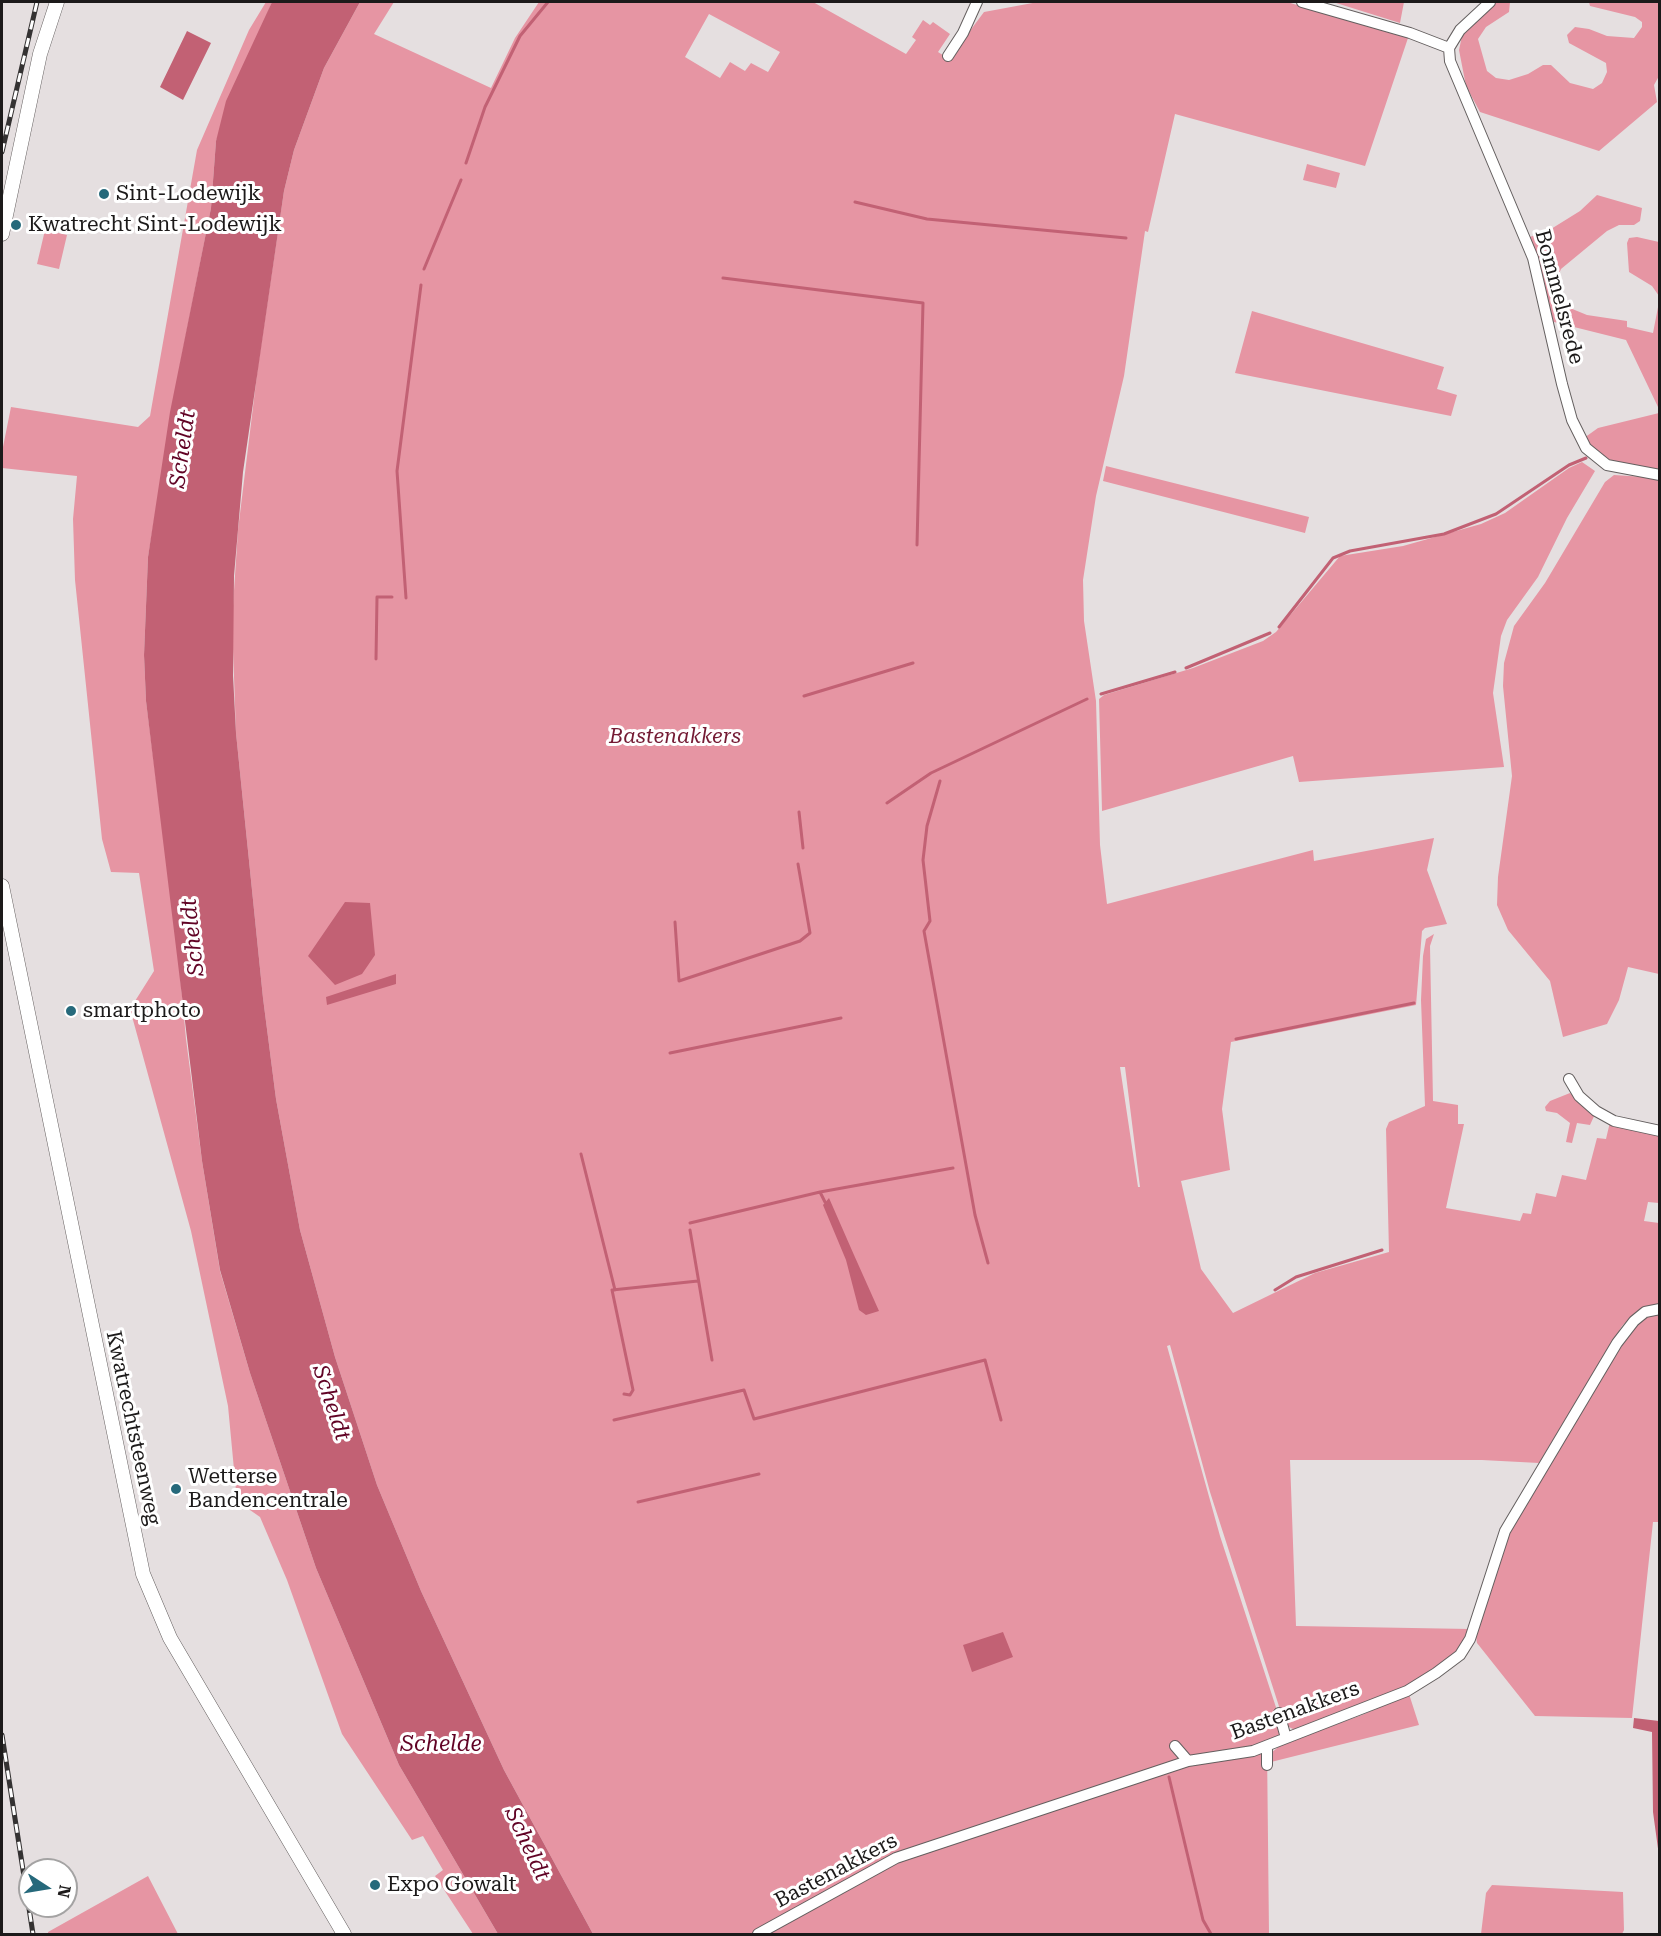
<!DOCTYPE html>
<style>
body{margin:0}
#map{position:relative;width:1661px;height:1936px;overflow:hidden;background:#e5dfe0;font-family:"Roboto Serif",serif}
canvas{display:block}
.frame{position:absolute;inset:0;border:3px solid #1c1a1a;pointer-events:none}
.north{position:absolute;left:18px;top:1858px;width:60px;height:60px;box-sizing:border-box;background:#fff;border:2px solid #a4a3a3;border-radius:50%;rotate:102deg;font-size:16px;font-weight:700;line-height:24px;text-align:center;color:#1c1a1a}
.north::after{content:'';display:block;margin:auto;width:21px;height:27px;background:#26697b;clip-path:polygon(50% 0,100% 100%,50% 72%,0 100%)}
</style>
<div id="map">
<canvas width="1661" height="1936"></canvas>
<div class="frame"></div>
<div class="north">N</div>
</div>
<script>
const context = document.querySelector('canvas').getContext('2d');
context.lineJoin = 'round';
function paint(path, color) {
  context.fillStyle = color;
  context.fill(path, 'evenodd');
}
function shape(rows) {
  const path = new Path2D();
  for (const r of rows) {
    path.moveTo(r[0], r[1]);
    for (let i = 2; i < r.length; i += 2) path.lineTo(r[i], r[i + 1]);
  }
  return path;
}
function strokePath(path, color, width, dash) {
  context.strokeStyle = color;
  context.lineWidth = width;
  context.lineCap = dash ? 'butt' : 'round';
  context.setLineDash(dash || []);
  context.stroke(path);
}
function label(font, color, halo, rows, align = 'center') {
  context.font = font + ' "Roboto Serif",serif';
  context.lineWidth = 6;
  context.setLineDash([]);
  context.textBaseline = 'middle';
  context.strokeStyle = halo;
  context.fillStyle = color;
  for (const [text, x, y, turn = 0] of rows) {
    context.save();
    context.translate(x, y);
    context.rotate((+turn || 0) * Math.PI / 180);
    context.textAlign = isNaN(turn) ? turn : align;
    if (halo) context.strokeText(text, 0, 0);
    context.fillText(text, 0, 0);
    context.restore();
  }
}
paint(shape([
 [266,2,272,2,216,141,211,208,180,365,148,557,144,655,146,701,177,942,186,1039,202,1161,220,1271,250,1373,316,1568,399,1765,498,1934,473,1934,435,1876,443,1870,423,1836,412,1840,342,1734,287,1580,260,1517,237,1501,228,1406,191,1231,130,1009,154,971,139,873,111,872,102,839,75,580,73,519,77,476,2,468,2,452,11,407,138,427,150,416,197,150,249,30],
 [360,2,394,2,374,34,491,88,515,38,539,2,813,2,906,54,916,40,912,37,923,20,930,25,933,22,950,34,938,52,949,59,984,12,1038,2,1287,2,1408,38,1365,166,1175,114,1148,232,1145,231,1124,376,1096,496,1083,580,1084,621,1096,701,1100,845,1107,904,1313,850,1314,861,1434,838,1427,870,1447,924,1425,928,1422,931,1416,1005,1231,1042,1222,1109,1230,1170,1181,1181,1201,1269,1233,1313,1315,1273,1389,1252,1386,1129,1389,1122,1425,1106,1421,1000,1423,956,1426,939,1434,934,1430,946,1433,1101,1458,1105,1458,1124,1464,1124,1446,1208,1520,1221,1523,1213,1531,1214,1536,1193,1556,1197,1562,1175,1586,1180,1597,1138,1606,1139,1610,1122,1659,1135,1659,1203,1648,1202,1644,1221,1659,1223,1659,1306,1637,1311,1622,1326,1539,1463,1482,1460,1290,1460,1296,1626,1470,1629,1454,1656,1406,1687,1295,1730,1285,1725,1210,1492,1170,1345,1167,1346,1220,1536,1286,1738,1267,1747,1269,1934,593,1934,504,1770,421,1591,377,1485,335,1357,300,1230,276,1099,263,998,236,733,232,621,238,530,258,366,284,191,294,150,324,68],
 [709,14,780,52,768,72,751,63,745,71,730,62,720,78,685,57],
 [1120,1067,1125,1067,1140,1187,1138,1187],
 [1333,2,1404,2,1400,23],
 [1495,2,1510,2,1509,12,1486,27,1478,39,1487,71,1496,78,1509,80,1528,74,1543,65,1551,65,1570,83,1593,89,1602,83,1607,72,1606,63,1569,43,1567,35,1575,27,1589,29,1607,36,1634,38,1642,27,1642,22,1635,17,1590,6,1589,2,1659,2,1659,76,1654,85,1657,102,1599,151,1480,112,1466,86,1459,50,1462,36,1470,26],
 [1307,164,1340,173,1336,188,1303,180],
 [1597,195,1642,208,1640,221,1634,225,1619,225,1607,231,1561,269,1558,276,1561,296,1565,306,1587,315,1627,321,1627,327,1653,333,1659,302,1659,469,1639,468,1601,459,1584,438,1598,428,1659,413,1658,407,1626,340,1550,321,1530,237,1551,229,1580,211],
 [45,230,67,235,59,269,37,264],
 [1637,237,1659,242,1659,296,1652,286,1629,272,1627,243,1629,238],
 [1252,311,1444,367,1437,389,1457,395,1451,416,1235,373],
 [1582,462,1595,471,1567,518,1538,577,1507,620,1501,636,1493,693,1504,767,1299,782,1293,756,1102,811,1099,699,1104,695,1193,668,1263,641,1276,632,1340,556,1403,546,1481,524,1505,513,1569,468],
 [1106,466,1309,517,1305,533,1103,481],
 [1614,475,1659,478,1659,974,1628,967,1619,1000,1607,1024,1563,1037,1550,981,1508,930,1497,905,1498,877,1512,776,1503,686,1504,663,1514,626,1545,583,1605,482],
 [1570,1093,1595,1114,1590,1125,1577,1123,1572,1143,1566,1142,1570,1123,1557,1113,1546,1111,1545,1107,1550,1101],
 [1659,1313,1659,1522,1653,1522,1632,1718,1535,1716,1477,1643,1476,1637,1504,1542,1623,1340,1634,1326,1648,1315],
 [1409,1694,1419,1725,1271,1762,1271,1753,1282,1744,1362,1715],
 [148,1876,178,1934,48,1934,48,1932],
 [1492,1885,1623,1892,1624,1930,1622,1934,1481,1934,1486,1893]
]), '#e695a3');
paint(shape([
 [272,2,360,2,324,68,294,150,284,191,243,472,234,576,233,675,236,733,263,998,276,1099,300,1230,335,1357,377,1485,421,1591,504,1770,593,1934,498,1934,399,1765,316,1568,250,1373,220,1270,202,1161,146,701,144,655,148,557,170,412,211,208,216,141,226,101],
 [187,31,211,43,183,100,160,87],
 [345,902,370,903,375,955,362,974,335,985,308,956],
 [396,974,396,984,327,1005,326,997],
 [829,1198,854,1255,879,1311,866,1315,859,1310,846,1260,823,1205],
 [1003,1632,1013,1657,972,1672,963,1645],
 [1634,1718,1659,1721,1659,1856,1653,1812,1652,1732,1633,1728]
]), '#c26174');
strokePath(shape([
 [466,163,485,107,520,36,548,2],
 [855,202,927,219,1126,238],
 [424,269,461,180],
 [723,278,923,303,917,545],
 [406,598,397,471,421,285],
 [1279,627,1333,558,1350,551,1444,534,1496,514,1569,465,1586,458],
 [376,659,377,597,392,597],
 [1186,668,1270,633],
 [1101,694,1175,672],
 [804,696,913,663],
 [940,781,927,826,923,860,930,921,924,931,975,1215,988,1263],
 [887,803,931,773,1087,699],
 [799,812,803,848],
 [675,922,679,981,800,941,810,933,798,864],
 [1236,1039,1414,1003],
 [670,1053,841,1018],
 [581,1154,615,1290],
 [820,1192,825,1202],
 [690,1223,820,1192,953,1168],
 [690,1230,712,1360],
 [1275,1290,1296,1277,1382,1250],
 [624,1394,630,1395,633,1390,612,1290,698,1281],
 [614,1420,744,1390,754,1419,985,1360,1001,1420],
 [638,1502,759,1474],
 [1169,1777,1203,1920,1211,1934]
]), '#c26174', 3);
const minor = shape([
 [1302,2,1410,33,1449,48,1450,61,1533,258,1562,384,1572,420,1586,448,1607,465,1660,475],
 [1449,48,1460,30,1490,2],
 [948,56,963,33,977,2],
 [1569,1079,1579,1096,1596,1111,1614,1121,1660,1131],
 [1279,1713,1286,1738],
 [1175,1746,1188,1761],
 [1267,1765,1267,1746],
 [758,1934,896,1858,1188,1761,1253,1751,1407,1691,1436,1673,1460,1655,1470,1639,1505,1531,1617,1343,1634,1321,1645,1312,1660,1309]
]);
const tertiary = shape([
 [2,234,40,54,57,2],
 [2,886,143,1574,170,1638,344,1934]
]);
strokePath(minor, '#645f5f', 12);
strokePath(tertiary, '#645f5f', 15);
strokePath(minor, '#fff', 10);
strokePath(tertiary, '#fff', 14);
const rail = shape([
 [2,152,37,2],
 [2,1735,33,1934]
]);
strokePath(rail, '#343232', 5);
strokePath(rail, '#fff', 3, [9]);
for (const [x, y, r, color] of [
 [104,194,6,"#26697b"],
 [16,225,6,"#26697b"],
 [71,1011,6,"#26697b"],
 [176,1489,6,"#26697b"],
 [375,1885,6,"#26697b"]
]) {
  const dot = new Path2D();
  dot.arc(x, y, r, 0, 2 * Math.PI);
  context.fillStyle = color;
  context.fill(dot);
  strokePath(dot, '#fff', 2);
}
label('21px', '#1c1a1a', '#fff', [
 ["Sint-Lodewijk",116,194],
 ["Kwatrecht Sint-Lodewijk",28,225],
 ["smartphoto",83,1011],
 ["Wetterse",188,1477],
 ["Bandencentrale",188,1501],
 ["Expo Gowalt",387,1885]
], 'left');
label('21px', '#1c1a1a', '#fff', [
 ["Bommelsrede",1559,297,75],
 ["Kwatrechtsteenweg",133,1428,78],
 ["Bastenakkers",1295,1711,-20],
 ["Bastenakkers",836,1871,-28]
]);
label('italic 21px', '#741b34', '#fff', [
 ["Bastenakkers",675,737]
]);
label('italic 22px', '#610325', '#fff', [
 ["Scheldt",183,449,-82],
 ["Scheldt",193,937,-96],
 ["Scheldt",331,1403,72],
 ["Schelde",441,1745],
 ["Scheldt",527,1844,65]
]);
</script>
